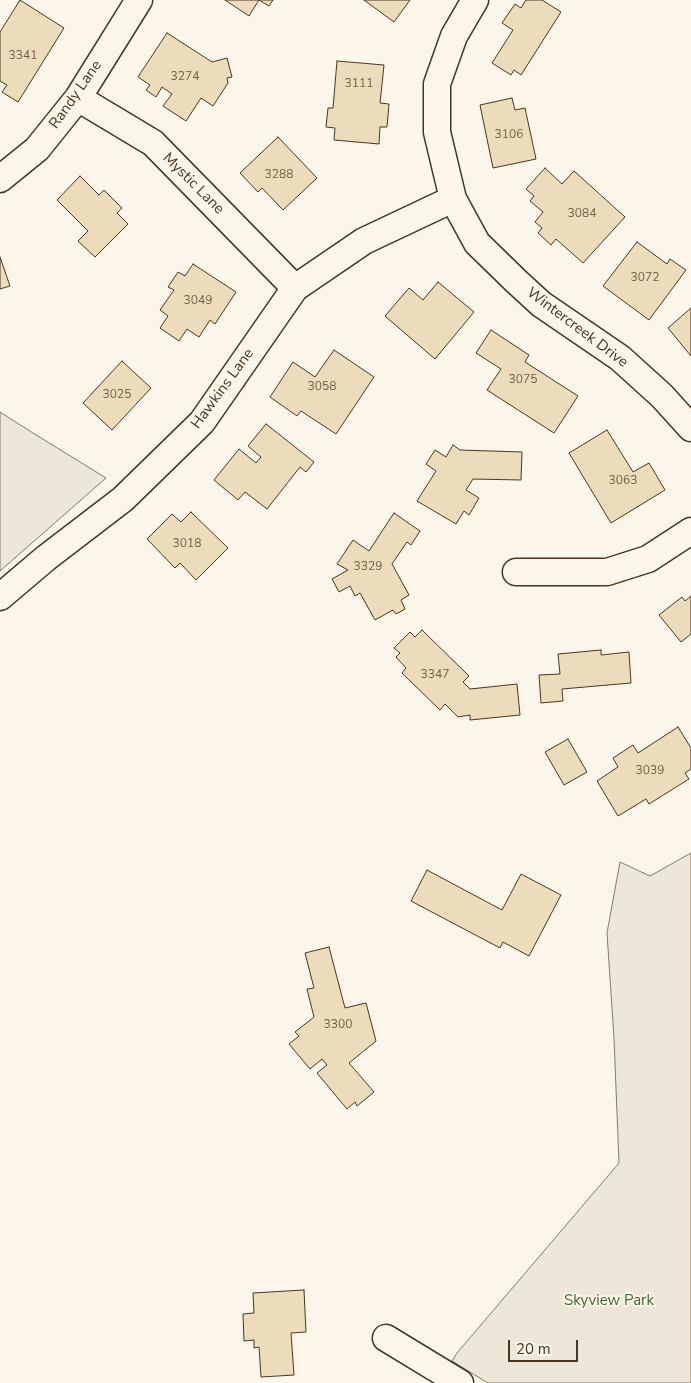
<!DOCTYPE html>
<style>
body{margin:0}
#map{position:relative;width:691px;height:1383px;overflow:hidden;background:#fbf6e9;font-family:"Nunito Sans",sans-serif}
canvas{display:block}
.scale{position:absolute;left:508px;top:1340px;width:70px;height:22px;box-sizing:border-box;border:2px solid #4a3520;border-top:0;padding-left:6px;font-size:15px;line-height:18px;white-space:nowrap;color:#4a3520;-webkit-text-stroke:4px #fbf6e9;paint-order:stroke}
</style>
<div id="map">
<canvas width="691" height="1383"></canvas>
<div class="scale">20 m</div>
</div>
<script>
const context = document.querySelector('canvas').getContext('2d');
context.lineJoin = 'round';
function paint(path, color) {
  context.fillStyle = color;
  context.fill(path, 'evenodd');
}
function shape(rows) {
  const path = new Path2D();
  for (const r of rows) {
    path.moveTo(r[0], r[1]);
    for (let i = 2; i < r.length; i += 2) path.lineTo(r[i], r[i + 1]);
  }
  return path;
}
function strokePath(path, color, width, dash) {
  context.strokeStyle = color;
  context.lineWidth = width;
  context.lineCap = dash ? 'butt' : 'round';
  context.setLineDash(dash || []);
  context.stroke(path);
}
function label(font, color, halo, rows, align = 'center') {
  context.font = font + ' "Nunito Sans",sans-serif';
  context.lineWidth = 4;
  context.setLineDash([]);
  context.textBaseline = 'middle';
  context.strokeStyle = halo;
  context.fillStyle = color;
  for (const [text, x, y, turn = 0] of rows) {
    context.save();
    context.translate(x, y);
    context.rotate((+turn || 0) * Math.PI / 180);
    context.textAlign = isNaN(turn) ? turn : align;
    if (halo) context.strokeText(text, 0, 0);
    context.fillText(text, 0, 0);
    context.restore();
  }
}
const green = shape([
 [0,412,33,433,106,478,0,571,0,412],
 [691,853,691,1383,488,1383,452,1361,457,1353,619,1163,614,1038,607,933,620,862,650,876,691,853]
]);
paint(green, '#ede6d9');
strokePath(green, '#887966', 1);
const building = shape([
 [20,0,64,28,18,102,2,92,7,85,0,81,0,32,20,0],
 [225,0,259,0,249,16,225,0],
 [259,0,273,0,269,6,259,0],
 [364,0,410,0,394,22,364,0],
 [526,0,542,0,561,12,521,75,514,70,511,75,492,63,513,30,502,23,515,4,521,8,526,0],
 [167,33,212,62,227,58,232,77,227,78,228,83,213,106,201,98,186,121,163,106,172,94,162,87,156,97,146,90,150,85,138,77,167,33],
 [337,61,384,65,380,103,389,104,387,127,380,127,379,144,334,140,335,128,326,127,328,108,333,108,337,61],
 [512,98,515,110,525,108,536,159,493,168,480,105,512,98],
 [278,137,317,178,283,210,262,188,258,192,240,173,278,137],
 [545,168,562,184,574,171,625,217,583,263,556,239,551,245,538,233,542,228,535,222,543,212,530,201,534,196,526,189,545,168],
 [80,176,99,195,104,190,122,208,117,213,128,224,95,257,78,241,88,231,57,200,80,176],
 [637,242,667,264,670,259,686,270,649,320,603,286,637,242],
 [0,257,10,286,0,289,0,257],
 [193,264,236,292,215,324,210,320,199,337,187,329,179,341,160,328,168,316,160,310,174,290,168,287,178,272,185,276,193,264],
 [438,282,474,312,435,359,385,316,409,288,423,300,438,282],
 [691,308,691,356,668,328,691,308],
 [491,330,529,355,525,362,578,396,554,433,487,390,501,369,476,353,491,330],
 [334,350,374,377,336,434,301,411,297,416,270,397,293,362,315,377,334,350],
 [122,361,151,388,112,430,83,403,122,361],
 [266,424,314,462,306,472,300,467,267,509,245,492,238,500,214,480,239,449,256,463,261,457,248,446,266,424],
 [607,430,633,472,649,463,665,490,611,523,569,453,607,430],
 [453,445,460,450,522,452,521,480,473,479,466,490,479,498,469,515,464,511,456,524,417,501,436,471,426,464,435,450,446,457,453,445],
 [191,512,228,548,196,580,180,563,175,568,147,539,172,514,181,522,191,512],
 [394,513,420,531,411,545,407,542,392,564,409,595,401,600,405,609,396,614,393,610,375,620,360,593,355,596,350,586,339,592,332,579,348,570,337,564,353,540,369,551,394,513],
 [691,596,691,634,681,642,659,615,682,597,685,601,691,596],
 [422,630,469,676,463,682,470,689,517,684,520,715,470,720,470,715,458,717,445,704,440,710,402,673,406,668,396,657,400,653,394,648,410,632,415,637,422,630],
 [601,650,601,655,629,652,631,683,562,689,563,701,541,703,539,675,560,674,558,654,601,650],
 [678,727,691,748,691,769,685,773,689,779,649,804,646,799,618,816,597,781,618,767,613,758,633,745,638,753,678,727],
 [568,739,587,772,564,785,545,752,568,739],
 [427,870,502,910,521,874,561,895,529,956,503,942,500,948,411,901,427,870],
 [329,947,345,1008,366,1003,376,1041,349,1063,374,1092,357,1106,355,1102,347,1109,317,1073,327,1065,322,1059,310,1069,289,1044,299,1036,295,1032,314,1017,307,989,314,988,305,953,329,947],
 [304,1290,306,1332,291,1333,294,1375,261,1377,259,1347,254,1348,254,1340,244,1341,243,1314,254,1313,253,1293,304,1290]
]);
paint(building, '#ecdcbc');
strokePath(building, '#4a3520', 1);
const minor = shape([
 [475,0,454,36,437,84,437,132,453,199,477,243,516,281,541,304,620,358,662,396,691,428],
 [78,98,153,143,295,288],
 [0,179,37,149,78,98,139,0],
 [516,572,607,572,648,559,691,531],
 [0,597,46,558,123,499,202,422,295,288,364,241,453,199],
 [386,1338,460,1383]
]);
strokePath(minor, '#4a3520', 29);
strokePath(minor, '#fbf6e9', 26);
label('12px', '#725f47', null, [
 ["3341",23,56],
 ["3274",185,77],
 ["3111",359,84],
 ["3106",509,135],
 ["3288",279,175],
 ["3084",582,214],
 ["3072",645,278],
 ["3049",198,301],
 ["3075",523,380],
 ["3058",322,387],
 ["3025",117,395],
 ["3063",623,481],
 ["3018",187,544],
 ["3329",368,567],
 ["3347",435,675],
 ["3039",650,771],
 ["3300",338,1025]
]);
label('15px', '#4a3520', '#fbf6e9', [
 ["Randy Lane",76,95,-55],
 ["Mystic Lane",193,184,45],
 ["Wintercreek Drive",577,328,37],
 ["Hawkins Lane",223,389,-54]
]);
label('15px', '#436837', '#fbf6e9', [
 ["Skyview Park",609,1301]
]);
</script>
